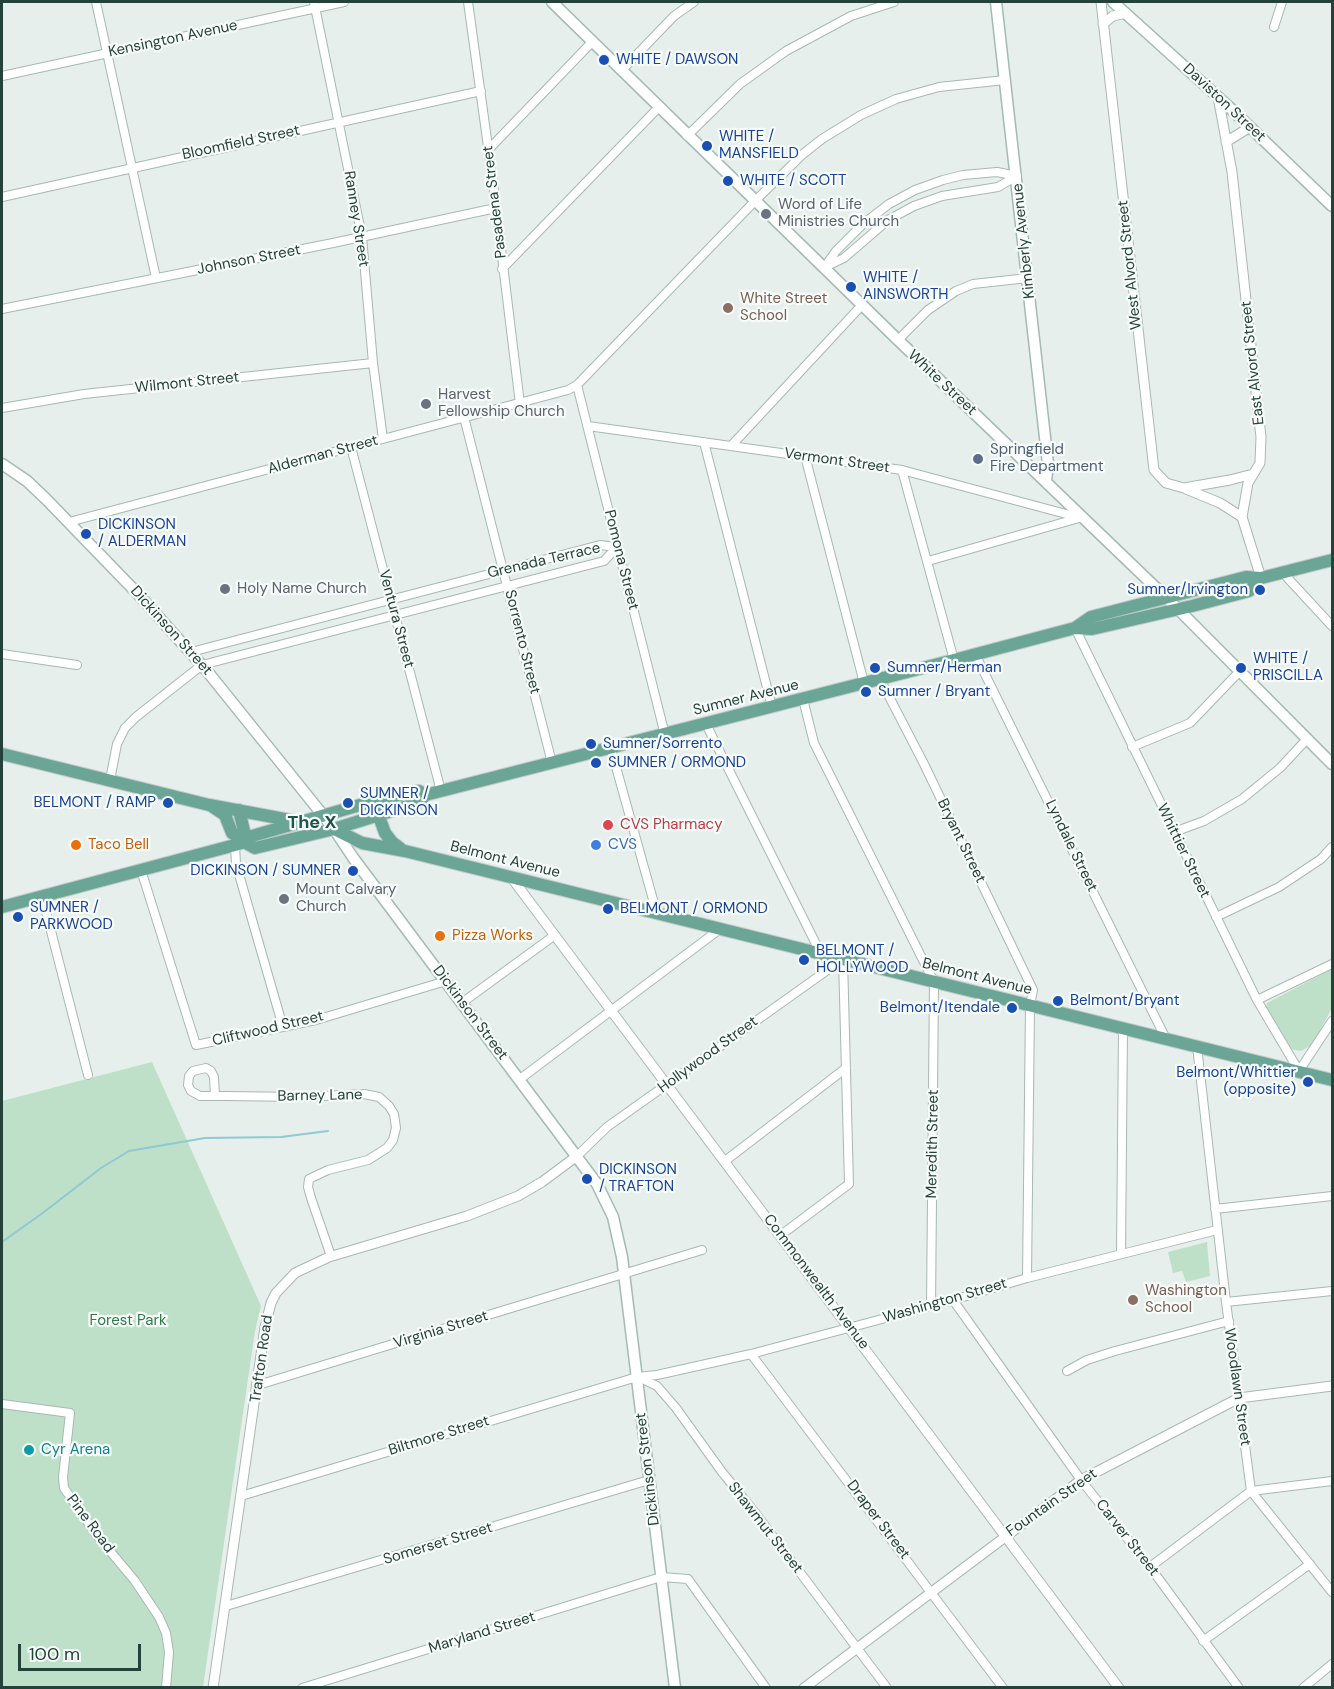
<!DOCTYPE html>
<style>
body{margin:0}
#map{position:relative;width:1334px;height:1689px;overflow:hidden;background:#e6efeb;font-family:"DM Sans",sans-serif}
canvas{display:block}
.frame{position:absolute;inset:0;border:3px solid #24423a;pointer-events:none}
.scale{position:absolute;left:18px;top:1644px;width:123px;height:27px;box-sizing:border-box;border:3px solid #24423a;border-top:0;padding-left:8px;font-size:18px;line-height:21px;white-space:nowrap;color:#24423a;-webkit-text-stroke:4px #f7fbf9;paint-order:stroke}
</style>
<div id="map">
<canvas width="1334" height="1689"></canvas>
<div class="frame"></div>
<div class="scale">100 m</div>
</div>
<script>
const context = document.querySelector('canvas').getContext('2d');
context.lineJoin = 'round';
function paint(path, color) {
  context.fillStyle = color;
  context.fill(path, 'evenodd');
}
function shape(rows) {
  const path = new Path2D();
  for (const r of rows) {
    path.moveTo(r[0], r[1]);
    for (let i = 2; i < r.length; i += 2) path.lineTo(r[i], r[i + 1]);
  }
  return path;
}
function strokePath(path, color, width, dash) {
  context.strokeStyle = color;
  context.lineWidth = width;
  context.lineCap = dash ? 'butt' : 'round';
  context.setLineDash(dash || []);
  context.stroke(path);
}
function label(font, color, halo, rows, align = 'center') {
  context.font = font + ' "DM Sans",sans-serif';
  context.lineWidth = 4.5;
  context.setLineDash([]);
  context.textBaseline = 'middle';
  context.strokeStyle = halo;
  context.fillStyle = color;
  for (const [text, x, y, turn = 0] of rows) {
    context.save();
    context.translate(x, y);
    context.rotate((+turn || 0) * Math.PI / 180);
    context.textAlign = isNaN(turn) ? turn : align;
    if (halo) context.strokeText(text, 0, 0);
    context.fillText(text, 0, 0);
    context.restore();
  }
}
paint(shape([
 [1332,969,1332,1008,1312,1045,1301,1051,1289,1049,1266,1009,1267,1003],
 [152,1062,261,1306,255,1331,203,1687,2,1688,2,1101],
 [1207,1242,1210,1276,1186,1282,1182,1271,1173,1273,1168,1252]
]), '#bfe0c8');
strokePath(shape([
 [2,1242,44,1212,101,1168,129,1151,205,1138,281,1137,328,1131]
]), '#8ec9d4', 2);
const minor = shape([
 [96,2,156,278],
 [314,2,362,237,373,363,383,439],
 [468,2,493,183,520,404],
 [1274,27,1282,2],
 [622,70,674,16,694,2],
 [2,76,344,2],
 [687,136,740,84,786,51,851,16,894,2],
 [489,149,593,41],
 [2,197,481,91],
 [825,267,844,258,888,220,914,206,942,196,998,187,1017,176],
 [824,268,836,251,863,224,889,204,915,190,943,180,963,175,997,172,1017,176],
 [502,269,659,107],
 [2,309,333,243,496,208],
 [898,340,928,310,956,291,973,284,1028,278],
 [577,385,665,735],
 [2,408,84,394,373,363],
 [464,417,552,763],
 [588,426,902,470,1081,518],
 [704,442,772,707],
 [731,446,862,305],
 [351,447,441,791],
 [805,456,864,683],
 [902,470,954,660],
 [69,522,568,390,577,385,756,200,803,154,822,139,861,115,896,99,939,87,1005,80],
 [928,561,1079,518],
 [1283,573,1332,626],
 [1075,628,1257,1000,1299,1071,1332,1021],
 [191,652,600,545,617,547],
 [2,654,77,665],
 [975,654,1166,1039],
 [880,679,924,764,1033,990,1030,1005,1027,1278],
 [803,699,814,743,934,982,931,1306],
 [706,724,821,954],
 [1132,747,1190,723,1239,672],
 [611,749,657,914],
 [110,780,117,744,125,728,136,717,202,665,604,561,617,547],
 [1174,832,1204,821,1242,799,1280,768,1307,739],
 [235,845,236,864,283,1027],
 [141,870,196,1045,316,1020,446,981],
 [42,896,88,1075],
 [1216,917,1279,887,1321,859,1332,847],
 [1257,1000,1332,964],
 [463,1002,555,935],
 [1197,1046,1226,1302,1251,1491,1332,1592],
 [520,1079,720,929],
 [215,1096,214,1077,211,1071,206,1068,193,1071,189,1076,188,1085,191,1091,200,1096,225,1096,302,1097,364,1094,379,1097,389,1106,394,1114,396,1128,393,1140,387,1148,368,1160,328,1170,309,1179,308,1187,311,1198,331,1256],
 [577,1156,607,1127,843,959],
 [725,1161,846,1068],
 [1215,1209,1332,1196],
 [781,1235,849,1184,843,959],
 [1121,1254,1123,1028],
 [953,1300,1081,1480,1150,1567,1239,1688],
 [1226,1302,1332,1291],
 [751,1354,1003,1688],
 [1067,1371,1087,1360,1115,1351,1229,1321],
 [638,1377,657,1386,676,1408,722,1472,756,1514,887,1688],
 [258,1385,702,1250],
 [2,1404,70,1413,63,1477,64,1488,95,1533,135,1581,159,1617,166,1633,169,1652,166,1688],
 [241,1496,637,1377,657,1375,751,1354,953,1300,1027,1278,1217,1230],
 [1150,1567,1251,1491,1332,1481],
 [226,1606,649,1480],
 [1203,1641,1310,1564],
 [302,1688,661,1577,688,1579,766,1688],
 [1303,1688,1332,1664]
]);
const tertiary = shape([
 [1101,2,1154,470,1166,483,1184,488,1230,480,1253,474],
 [1103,24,1113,16,1126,13],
 [1218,97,1232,172,1261,437,1260,463,1248,483,1242,517,1261,578],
 [1226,142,1250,127],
 [1186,489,1220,503,1242,517],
 [511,877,1119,1688],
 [213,1688,265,1327,271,1303,276,1293,295,1273,329,1257,467,1216,518,1196,542,1182,577,1156],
 [804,1688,1081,1480,1239,1398,1332,1386]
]);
const secondary = shape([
 [552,2,898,340,1178,609,1332,764],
 [996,2,1048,464,1046,481],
 [1113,2,1228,106,1332,206],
 [2,464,27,481,46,499,137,593,207,671,334,829,354,859,597,1184,613,1217,622,1257,675,1688]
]);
const primary = shape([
 [1075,628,1092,629,1192,606,1249,591,1261,578],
 [2,754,209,805,295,821],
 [213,807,225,815,232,833,239,837],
 [377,811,385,833,392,842,400,848],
 [334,829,362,843,405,851,1332,1080],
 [244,842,255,848,334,829,417,803,421,801,425,795,954,660,1075,628,1091,617,1246,577,1261,578,1332,560],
 [236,844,244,831,239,810],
 [2,907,235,845,244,842,252,836,374,801,412,792,419,791,425,795]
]);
strokePath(minor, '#a8b8b2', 10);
strokePath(tertiary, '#a8b8b2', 11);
strokePath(secondary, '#a4bbb3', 13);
strokePath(primary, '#c2cac8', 14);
strokePath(minor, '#fff', 8);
strokePath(tertiary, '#fff', 9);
strokePath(secondary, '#fff', 10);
strokePath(primary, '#6aa596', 12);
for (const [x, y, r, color] of [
 [604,60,6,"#1a4fb4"],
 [707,146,6,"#1a4fb4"],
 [728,181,6,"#1a4fb4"],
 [766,214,6,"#6b7280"],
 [851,287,6,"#1a4fb4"],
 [728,308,6,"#8d6e63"],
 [426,404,6,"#6b7280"],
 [978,459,6,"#5c6f8a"],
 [86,534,6,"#1a4fb4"],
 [225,589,6,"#6b7280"],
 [1260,590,6,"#1a4fb4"],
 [875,668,6,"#1a4fb4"],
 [1241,668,6,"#1a4fb4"],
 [866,692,6,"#1a4fb4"],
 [591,744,6,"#1a4fb4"],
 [596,763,6,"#1a4fb4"],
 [168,803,6,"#1a4fb4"],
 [348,803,6,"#1a4fb4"],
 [608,825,6,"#e0444e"],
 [76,845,6,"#e8710a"],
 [596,845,6,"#3f7fe0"],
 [353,871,6,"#1a4fb4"],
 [284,899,6,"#6b7280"],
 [608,909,6,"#1a4fb4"],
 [18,917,6,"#1a4fb4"],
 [440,936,6,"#e8710a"],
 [804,960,6,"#1a4fb4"],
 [1058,1001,6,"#1a4fb4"],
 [1012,1008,6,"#1a4fb4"],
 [1308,1082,6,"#1a4fb4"],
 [587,1179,6,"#1a4fb4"],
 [1133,1300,6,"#8d6e63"],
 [29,1450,6,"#0f9aa8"]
]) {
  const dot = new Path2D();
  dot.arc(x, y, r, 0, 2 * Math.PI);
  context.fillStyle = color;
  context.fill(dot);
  strokePath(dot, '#f7fbf9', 2);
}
label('15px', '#24423a', '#f7fbf9', [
 ["Kensington Avenue",173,39,-12],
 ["Daviston Street",1224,103,43],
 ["Bloomfield Street",241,143,-12],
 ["Pasadena Street",495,202,-97],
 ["Ranney Street",356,219,81],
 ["Kimberly Avenue",1024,241,-96],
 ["Johnson Street",249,260,-11],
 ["West Alvord Street",1130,265,-96],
 ["East Alvord Street",1253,363,-96],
 ["Wilmont Street",187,383,-6],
 ["White Street",942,383,43],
 ["Alderman Street",323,455,-15],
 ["Vermont Street",837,461,8],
 ["Pomona Street",621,560,76],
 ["Grenada Terrace",544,561,-13],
 ["Ventura Street",396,619,75],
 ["Dickinson Street",171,631,48],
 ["Sorrento Street",522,642,76],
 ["Sumner Avenue",746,698,-14],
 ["Bryant Street",961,841,64],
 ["Lyndale Street",1071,846,64],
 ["Whittier Street",1183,851,64],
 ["Belmont Avenue",505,860,14],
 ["Belmont Avenue",977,977,14],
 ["Dickinson Street",470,1013,53],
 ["Cliftwood Street",268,1029,-13],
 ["Hollywood Street",708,1055,-36],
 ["Barney Lane",320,1096,-1],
 ["Meredith Street",933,1144,-89],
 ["Commonwealth Avenue",816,1282,53],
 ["Washington Street",945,1301,-16],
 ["Virginia Street",441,1330,-17],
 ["Trafton Road",262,1359,-82],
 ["Woodlawn Street",1237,1387,82],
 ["Biltmore Street",439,1436,-17],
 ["Dickinson Street",648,1469,-97],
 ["Fountain Street",1052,1503,-35],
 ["Draper Street",878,1520,53],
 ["Pine Road",90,1524,53],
 ["Shawmut Street",765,1528,52],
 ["Carver Street",1127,1538,52],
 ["Somerset Street",438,1544,-17],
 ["Maryland Street",482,1633,-17]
]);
label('15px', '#164399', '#f7fbf9', [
 ["WHITE / DAWSON",616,60],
 ["WHITE /",719,137],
 ["MANSFIELD",719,154],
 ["WHITE / SCOTT",740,181],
 ["WHITE /",863,278],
 ["AINSWORTH",863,295],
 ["DICKINSON",98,525],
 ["/ ALDERMAN",98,542],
 ["Sumner/Irvington",1248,590,"right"],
 ["WHITE /",1253,659],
 ["PRISCILLA",1253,676],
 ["Sumner/Herman",887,668],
 ["Sumner / Bryant",878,692],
 ["Sumner/Sorrento",603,744],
 ["SUMNER / ORMOND",608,763],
 ["SUMNER /",360,794],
 ["DICKINSON",360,811],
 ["BELMONT / RAMP",156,803,"right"],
 ["DICKINSON / SUMNER",341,871,"right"],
 ["SUMNER /",30,908],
 ["PARKWOOD",30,925],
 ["BELMONT / ORMOND",620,909],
 ["BELMONT /",816,951],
 ["HOLLYWOOD",816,968],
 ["Belmont/Bryant",1070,1001],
 ["Belmont/Itendale",1000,1008,"right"],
 ["Belmont/Whittier",1296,1073,"right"],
 ["(opposite)",1296,1090,"right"],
 ["DICKINSON",599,1170],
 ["/ TRAFTON",599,1187]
], 'left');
label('15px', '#5b616d', '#f7fbf9', [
 ["Word of Life",778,205],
 ["Ministries Church",778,222],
 ["Harvest",438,395],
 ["Fellowship Church",438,412],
 ["Holy Name Church",237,589],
 ["Mount Calvary",296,890],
 ["Church",296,907]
], 'left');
label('15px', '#785e54', '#f7fbf9', [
 ["White Street",740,299],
 ["School",740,316],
 ["Washington",1145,1291],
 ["School",1145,1308]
], 'left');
label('15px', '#4e5e75', '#f7fbf9', [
 ["Springfield",990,450],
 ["Fire Department",990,467]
], 'left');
label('15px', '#be3a42', '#f7fbf9', [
 ["CVS Pharmacy",620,825]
], 'left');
label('15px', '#c56008', '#f7fbf9', [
 ["Taco Bell",88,845],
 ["Pizza Works",452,936]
], 'left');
label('15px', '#366cbe', '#f7fbf9', [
 ["CVS",608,845]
], 'left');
label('15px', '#2d7a4b', '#f7fbf9', [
 ["Forest Park",128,1321]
]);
label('15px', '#0d838f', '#f7fbf9', [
 ["Cyr Arena",41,1450]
], 'left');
label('bold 18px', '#1f5548', '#f7fbf9', [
 ["The X",312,823]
]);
</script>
